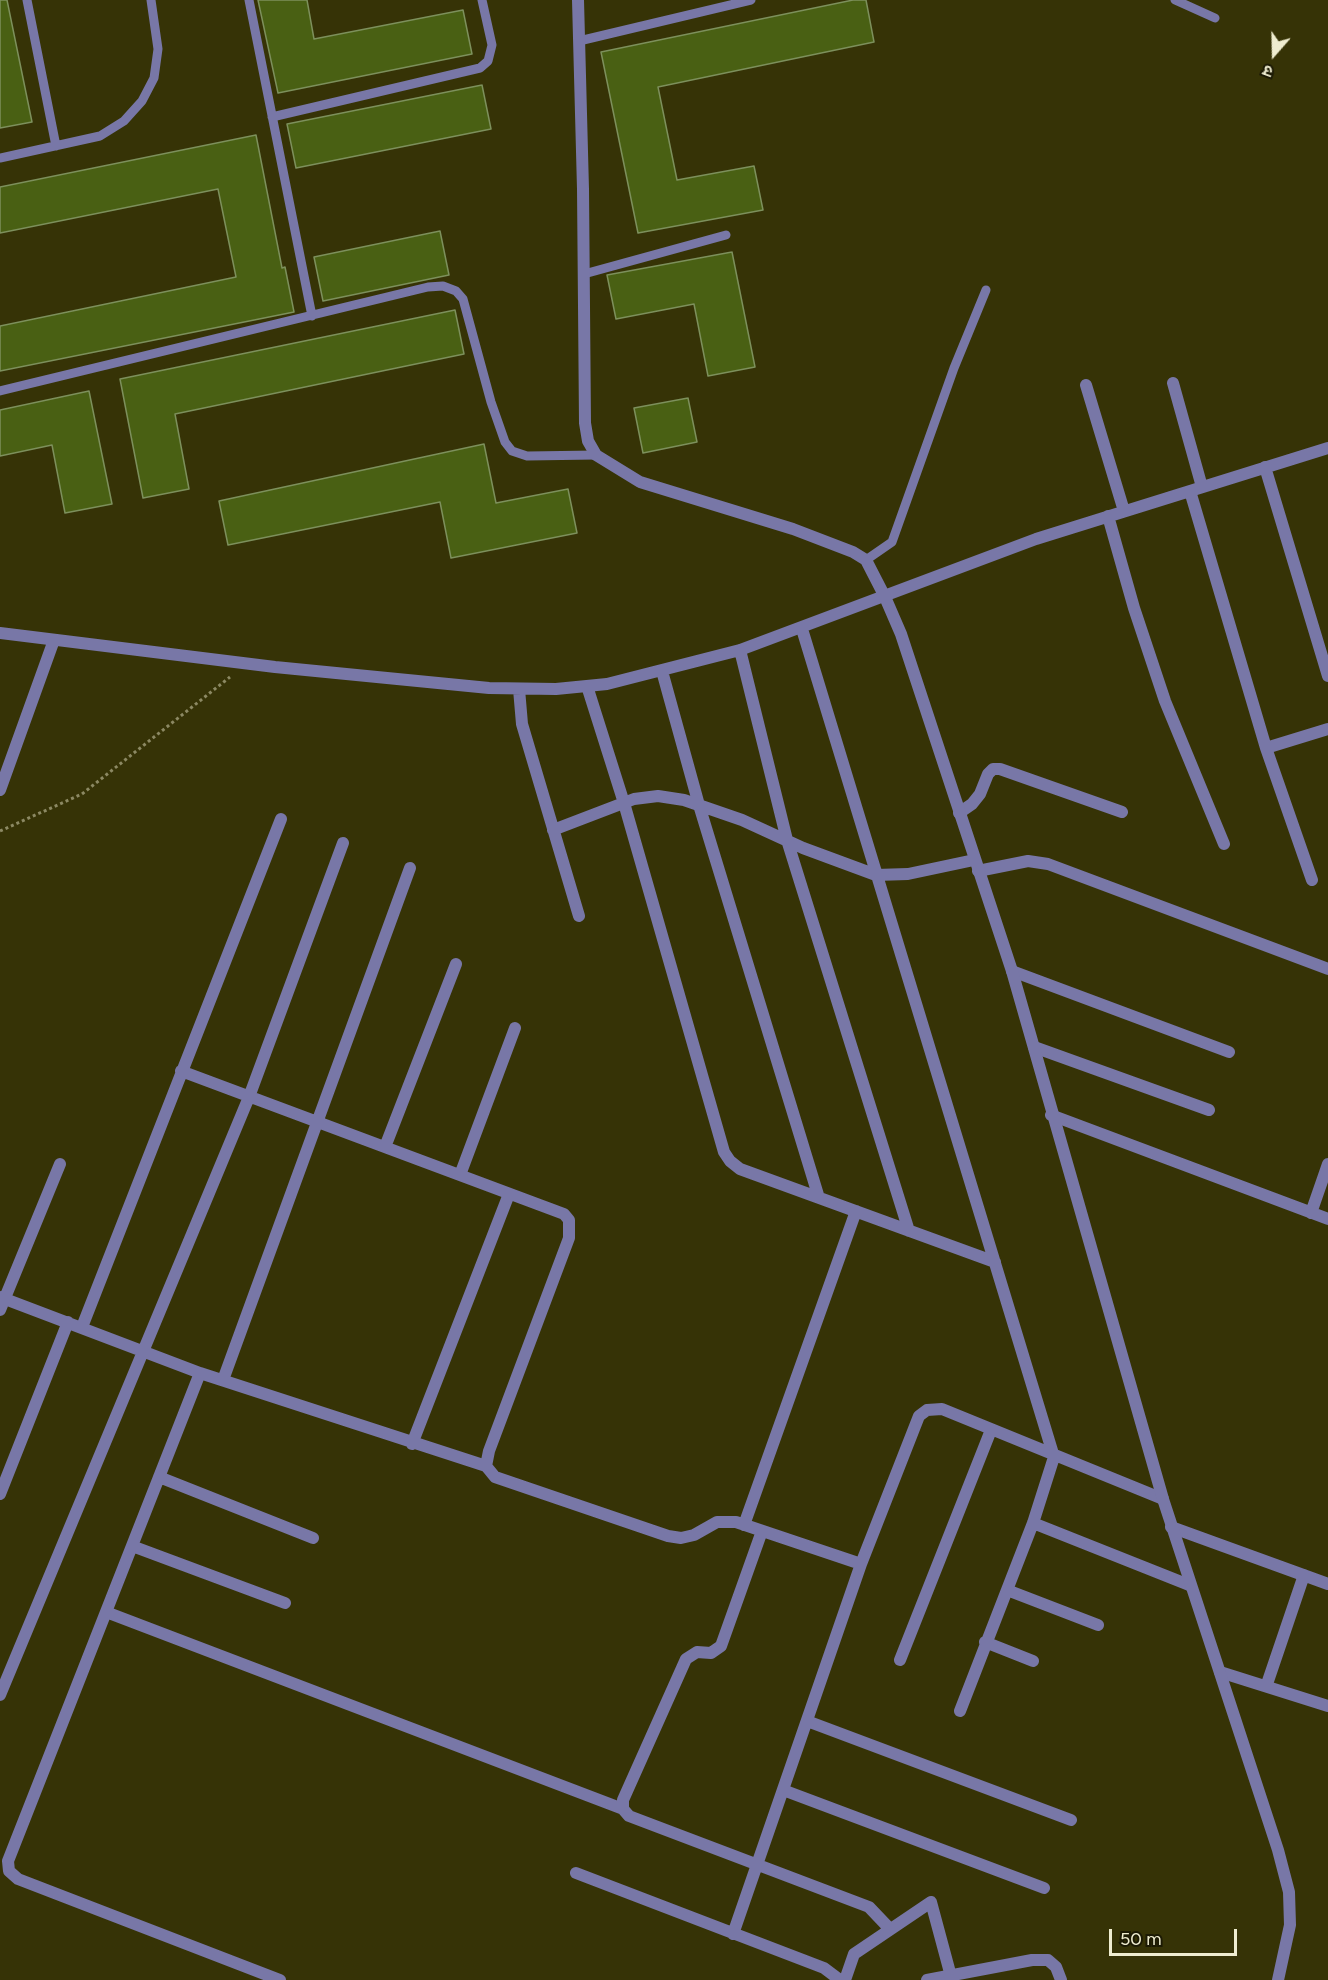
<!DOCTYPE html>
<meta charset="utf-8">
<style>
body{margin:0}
#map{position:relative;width:1328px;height:1980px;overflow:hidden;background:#363306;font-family:Figtree,"Noto Sans Devanagari",sans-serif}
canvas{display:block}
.north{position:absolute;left:1244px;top:24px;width:60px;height:60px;-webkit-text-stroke:4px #1c1a04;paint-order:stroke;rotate:200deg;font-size:16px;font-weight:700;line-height:24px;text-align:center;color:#efedd0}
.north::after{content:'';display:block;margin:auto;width:21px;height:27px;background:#efedd0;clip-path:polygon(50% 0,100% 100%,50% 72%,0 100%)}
.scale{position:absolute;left:1109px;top:1929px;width:128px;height:27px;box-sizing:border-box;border:3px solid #efedd0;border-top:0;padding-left:8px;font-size:18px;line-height:21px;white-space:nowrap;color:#efedd0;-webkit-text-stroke:4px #1c1a04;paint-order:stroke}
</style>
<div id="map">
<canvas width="1328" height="1980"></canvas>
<div class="north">उ</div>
<div class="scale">50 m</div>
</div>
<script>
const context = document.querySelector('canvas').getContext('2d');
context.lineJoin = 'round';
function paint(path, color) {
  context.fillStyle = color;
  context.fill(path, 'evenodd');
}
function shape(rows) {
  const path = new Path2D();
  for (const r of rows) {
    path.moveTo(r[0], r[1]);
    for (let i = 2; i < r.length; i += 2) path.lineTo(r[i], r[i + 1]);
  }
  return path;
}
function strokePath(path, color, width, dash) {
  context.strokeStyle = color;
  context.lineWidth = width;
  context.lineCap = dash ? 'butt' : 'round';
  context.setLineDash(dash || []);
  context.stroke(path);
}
const building = shape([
 [0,0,7,0,32,122,0,128,0,0],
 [258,0,307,0,314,39,463,10,472,54,278,93,258,0],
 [853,0,866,0,874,42,658,87,677,180,754,166,763,210,638,233,601,52,853,0],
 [482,85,491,129,296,168,287,124,482,85],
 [256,135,282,268,285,267,294,312,0,371,0,326,236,277,218,189,0,233,0,187,256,135],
 [440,231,449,275,323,301,314,257,440,231],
 [732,252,755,367,708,376,694,304,616,319,607,275,732,252],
 [455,310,464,354,175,414,189,489,143,498,120,379,455,310],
 [89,391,112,504,65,513,52,445,0,456,0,410,89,391],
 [688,398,697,442,643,453,634,408,688,398],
 [484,444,496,503,568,489,577,533,451,558,440,502,228,545,219,501,484,444]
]);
paint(building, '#496013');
strokePath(building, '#7d905c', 1.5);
strokePath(shape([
 [0,831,82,794,230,677]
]), '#8c8963', 3, [3, 3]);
strokePath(shape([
 [27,0,56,146],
 [249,0,312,316],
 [1175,0,1215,18],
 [579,41,751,0],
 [272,117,480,68,488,61,492,45,482,0],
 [0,158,100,136,124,121,142,101,154,78,158,49,151,0],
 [584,274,726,235],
 [0,391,428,287,443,286,456,291,463,299,491,402,505,442,512,451,527,456,596,455],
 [866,560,892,542,954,368,986,290]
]), '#7877a7', 9);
strokePath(shape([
 [1173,383,1202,487],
 [1086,385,1124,511],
 [1265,467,1328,676],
 [1190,491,1266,748,1312,880],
 [1108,516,1134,608,1165,701,1224,844],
 [802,629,1054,1457,1033,1523,960,1711],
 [0,633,275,667,489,688,556,689,607,684,740,650,1036,539,1328,448],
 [740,650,787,840,909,1231],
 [662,671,699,805,819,1198],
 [587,686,624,803,724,1152,730,1161,740,1169,995,1262],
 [519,689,522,724,579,916],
 [1266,748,1328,729],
 [0,790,54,640],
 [959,813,972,804,980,794,988,774,993,769,1000,769,1122,812],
 [553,830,634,799,658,796,684,800,742,820,803,848,876,875,908,874,974,860],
 [978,871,1028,861,1048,864,1328,969],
 [1012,971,1229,1052],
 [1034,1047,1209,1110],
 [181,1071,564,1214,569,1220,569,1238,489,1451,486,1466,495,1477,668,1536,681,1538,694,1535,717,1522,736,1522,861,1564],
 [1051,1115,1328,1219],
 [385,1147,456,964],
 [460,1175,515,1028],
 [1311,1213,1328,1164],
 [0,1297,200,1373,486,1466],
 [0,1310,60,1164],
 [82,1327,281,819],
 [200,1373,8,1861,9,1871,18,1879,280,1980],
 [223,1380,410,868],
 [412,1444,509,1194],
 [159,1477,313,1538],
 [0,1494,68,1322],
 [1033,1523,1189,1585],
 [744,1525,856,1211],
 [1171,1527,1328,1584],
 [762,1531,721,1646,711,1653,697,1652,686,1659,623,1800,623,1809,629,1816,869,1907,889,1928],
 [132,1546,285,1603],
 [1007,1590,1098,1625],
 [106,1612,623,1809],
 [985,1642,1033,1661],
 [900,1660,991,1430],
 [1220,1672,1328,1706],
 [1267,1684,1304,1575],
 [0,1695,249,1097,343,843],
 [807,1721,1071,1820],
 [783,1790,1044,1888],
 [576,1873,824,1968,840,1980],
 [733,1934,861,1564,919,1416,927,1410,942,1409,1163,1499],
 [845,1980,854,1954,931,1902,952,1980],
 [927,1980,1032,1960,1048,1960,1056,1967,1061,1980]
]), '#7877a7', 12);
strokePath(shape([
 [578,0,583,189,585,423,588,441,596,455,640,482,793,529,853,552,866,560,885,597,901,634,1012,971,1163,1499,1278,1850,1289,1892,1290,1925,1278,1980]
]), '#7877a7', 12);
</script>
